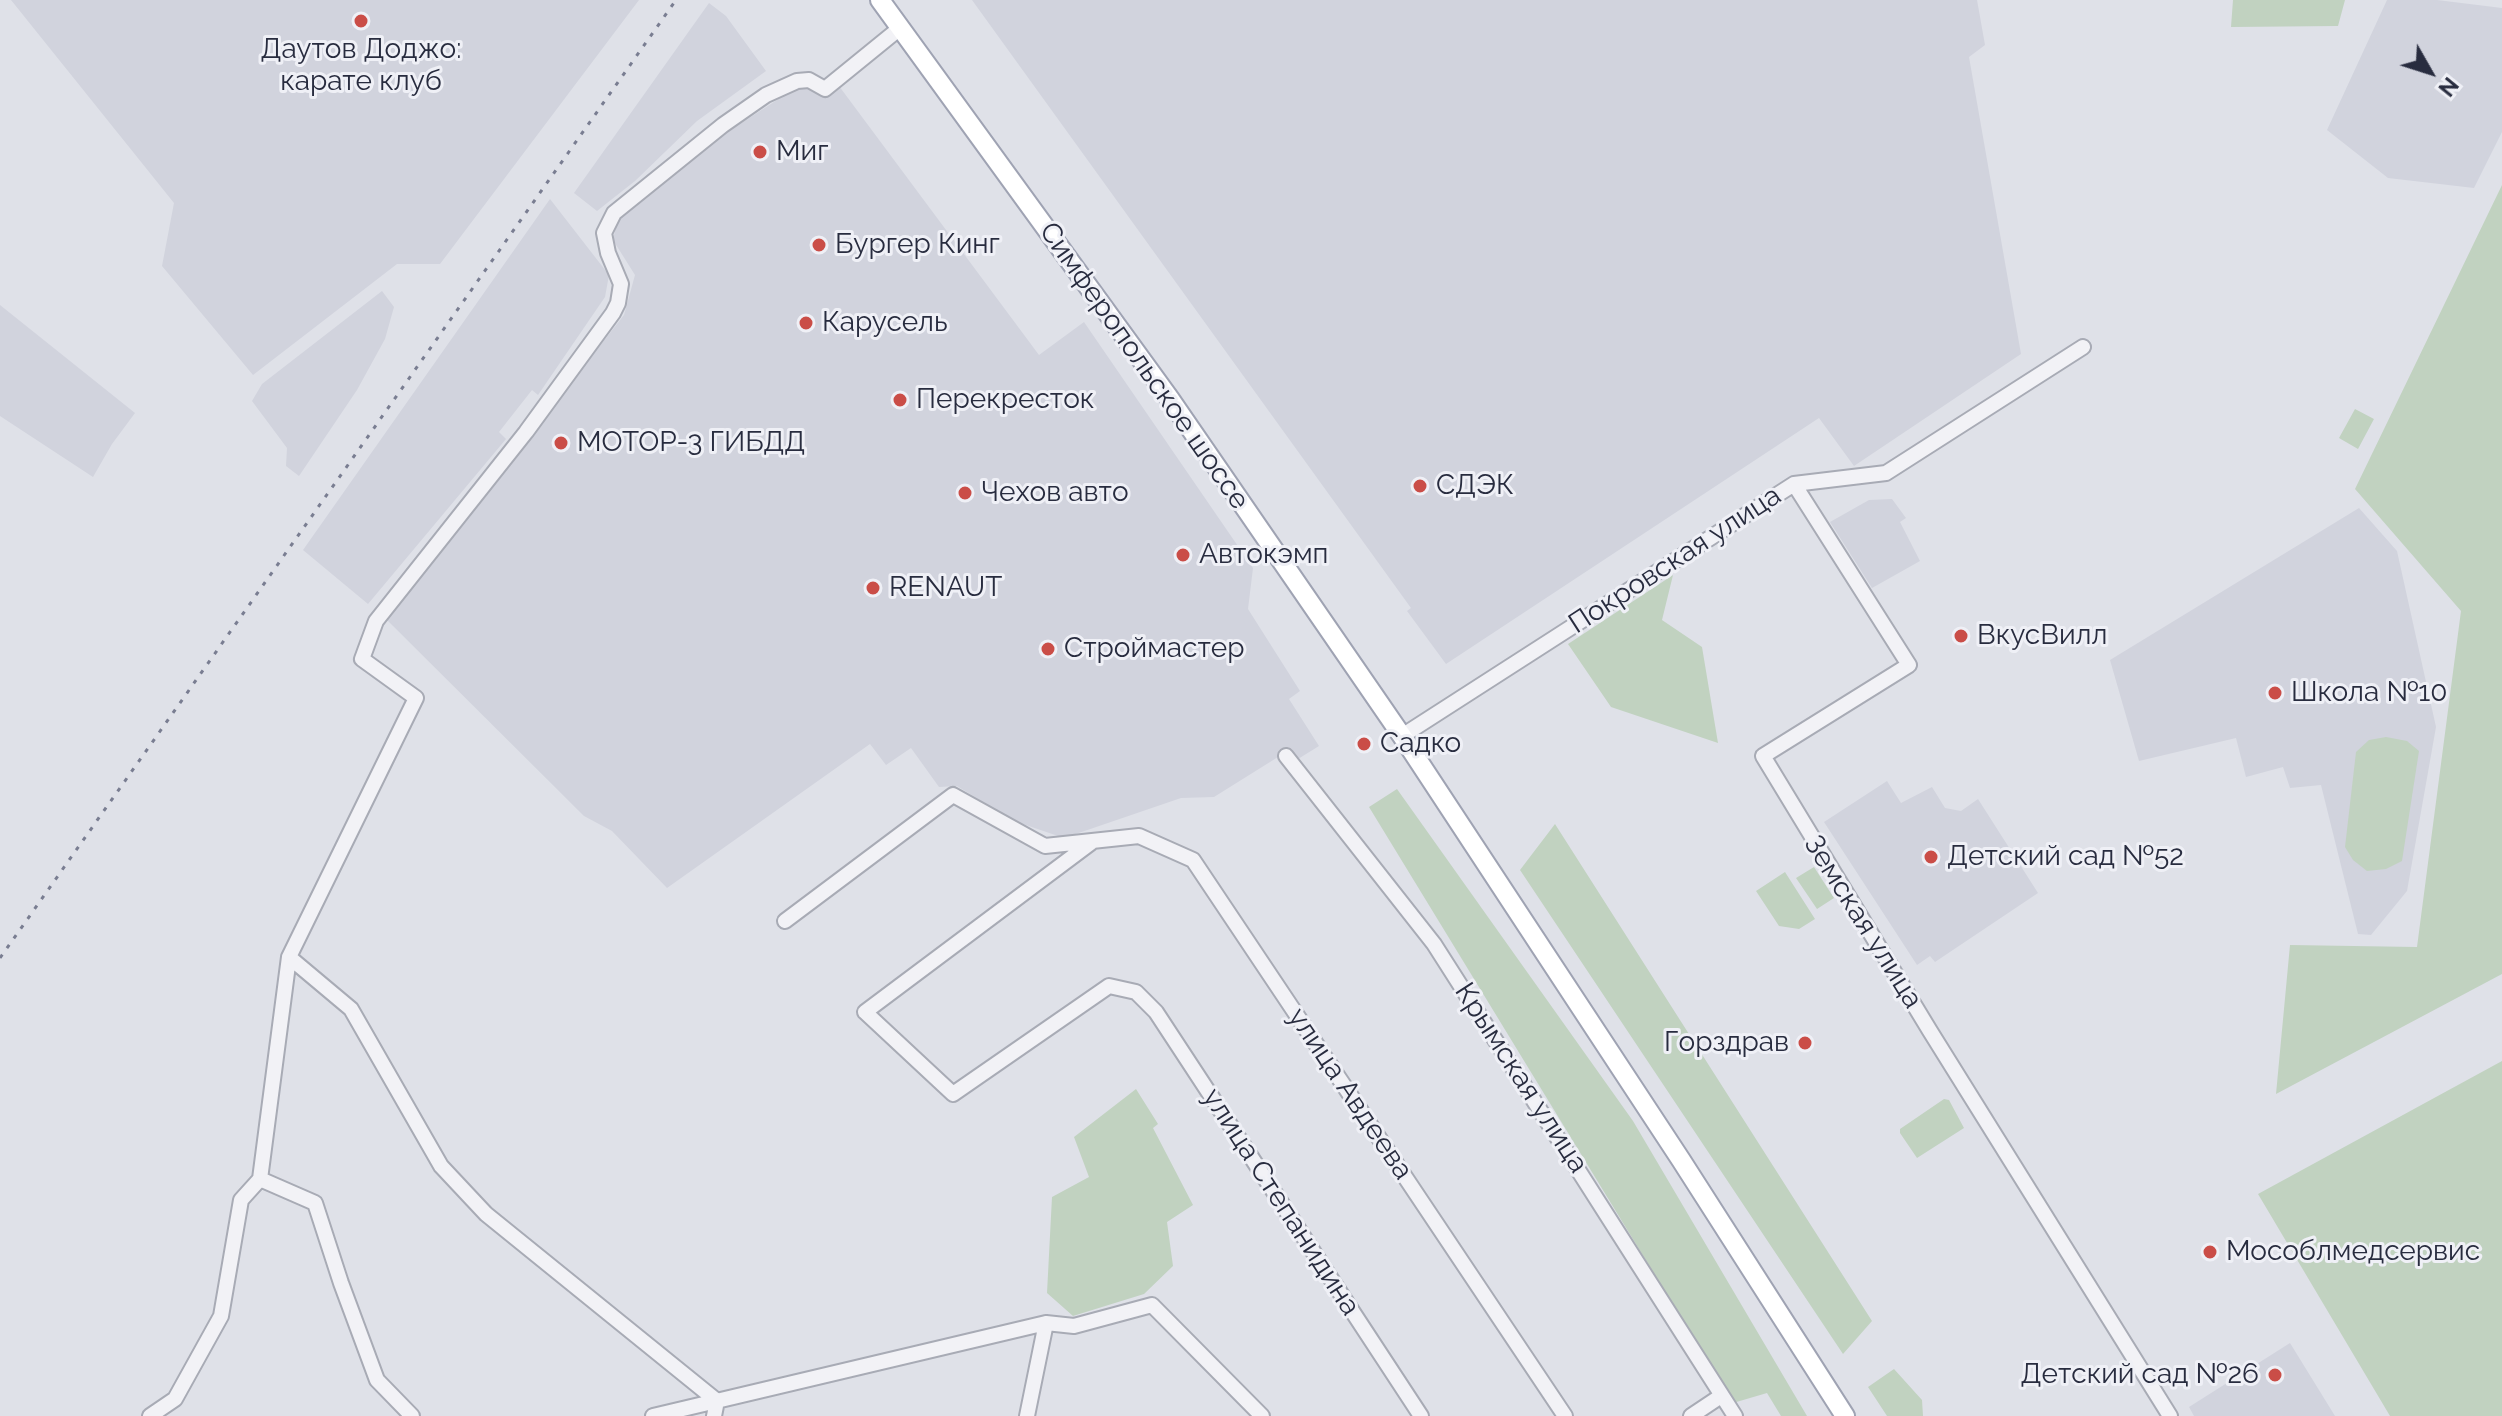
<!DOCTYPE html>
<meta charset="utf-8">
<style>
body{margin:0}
#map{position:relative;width:2502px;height:1416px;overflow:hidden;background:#dfe1e8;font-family:Raleway,sans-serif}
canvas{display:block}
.north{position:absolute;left:2390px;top:32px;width:80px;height:80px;-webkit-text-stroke:6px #eff0f6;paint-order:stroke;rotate:129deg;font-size:22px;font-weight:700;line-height:32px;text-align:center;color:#282c3f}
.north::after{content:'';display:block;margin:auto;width:28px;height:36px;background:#282c3f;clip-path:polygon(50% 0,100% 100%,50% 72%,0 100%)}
</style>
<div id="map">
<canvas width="2502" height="1416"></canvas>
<div class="north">N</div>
</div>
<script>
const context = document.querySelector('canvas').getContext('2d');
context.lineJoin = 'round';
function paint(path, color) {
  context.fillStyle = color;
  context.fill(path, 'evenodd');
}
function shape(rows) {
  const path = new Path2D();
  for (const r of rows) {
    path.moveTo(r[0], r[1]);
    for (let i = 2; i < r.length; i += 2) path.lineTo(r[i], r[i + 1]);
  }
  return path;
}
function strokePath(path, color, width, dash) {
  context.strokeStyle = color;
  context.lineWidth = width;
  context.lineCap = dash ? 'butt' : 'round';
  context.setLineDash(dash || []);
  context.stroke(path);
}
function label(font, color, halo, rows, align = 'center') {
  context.font = font + ' Raleway,sans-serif';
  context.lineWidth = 6;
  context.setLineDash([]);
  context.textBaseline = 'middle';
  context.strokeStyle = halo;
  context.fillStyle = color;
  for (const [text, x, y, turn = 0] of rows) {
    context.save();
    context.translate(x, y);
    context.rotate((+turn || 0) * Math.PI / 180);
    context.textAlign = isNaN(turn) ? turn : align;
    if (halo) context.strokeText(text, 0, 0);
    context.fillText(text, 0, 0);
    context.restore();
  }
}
paint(shape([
 [11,0,639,0,440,264,397,264,253,375,162,266,174,203],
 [972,0,1977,0,1985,45,1969,57,2021,354,1854,466,1819,418,1446,664,1407,611,1411,608],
 [2387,0,2437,0,2502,8,2502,132,2474,188,2388,178,2327,130],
 [709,3,726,16,766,71,697,121,635,181,597,211,574,193],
 [805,82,839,86,1039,355,1084,322,1253,568,1248,609,1300,691,1289,699,1319,746,1298,759,1286,752,1214,797,1181,798,1064,838,1014,821,957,786,939,787,911,748,886,765,870,744,667,888,612,831,584,816,386,619,624,315,635,275,613,240,620,208,732,129],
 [550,199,609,275,605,297,538,395,532,390,499,432,506,439,368,604,303,550],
 [382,291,394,307,385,339,357,390,299,476,286,466,287,448,252,401,262,384],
 [0,305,135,413,112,444,93,477,0,416],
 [1892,499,1906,518,1900,522,1920,561,1872,588,1830,522,1869,500],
 [2359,508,2397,551,2436,727,2407,891,2371,935,2358,934,2321,785,2290,788,2283,767,2246,777,2236,738,2139,761,2110,660],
 [1887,781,1901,803,1932,787,1945,808,1961,811,1978,799,2038,893,1935,962,1930,956,1917,965,1824,822],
 [2290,1343,2335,1416,2194,1416,2189,1407]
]), '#d1d3dd');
paint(shape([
 [2233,0,2345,0,2338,26,2231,27],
 [2502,185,2502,974,2276,1094,2290,945,2417,947,2461,611,2355,489],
 [2355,409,2374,419,2358,449,2339,438],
 [1673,575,1662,620,1702,647,1718,743,1611,707,1568,644],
 [2386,737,2407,741,2419,751,2402,861,2386,869,2367,871,2353,860,2345,847,2356,752,2369,740],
 [1397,789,1633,1121,1807,1416,1781,1416,1767,1393,1733,1403,1369,807],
 [1555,824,1872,1321,1843,1354,1520,870],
 [1814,867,1834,898,1817,909,1796,878],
 [1785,872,1815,919,1799,929,1779,926,1756,891],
 [2502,1061,2502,1416,2390,1416,2258,1194],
 [1136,1089,1158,1124,1153,1128,1193,1205,1167,1222,1173,1266,1144,1294,1073,1316,1047,1293,1052,1197,1089,1177,1074,1137],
 [1944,1099,1949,1100,1964,1128,1917,1158,1900,1133,1900,1129],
 [1894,1369,1922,1400,1923,1416,1887,1416,1868,1387]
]), '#c1d2c0');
const minor = shape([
 [1794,484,1909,665,1763,756,1930,1031,2170,1416],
 [1402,736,1794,484,1886,473,2083,347],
 [1286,756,1434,944,1735,1416],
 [1092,842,865,1012,953,1094,1109,986,1136,992,1156,1012,1421,1416],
 [785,921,953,795,1045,846,1139,836,1193,860,1565,1416],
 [289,957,351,1009,441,1166,486,1214,717,1401,714,1416],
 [260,1179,315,1203,341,1283,377,1380,412,1416],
 [150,1416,175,1399,221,1316,241,1200,260,1179,289,957,416,698,362,659,376,621,526,432,613,313,618,303,621,284,608,253,604,233,614,213,723,125,766,95,797,81,809,80,825,89,900,28],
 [653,1416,1046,1323,1074,1326,1152,1305,1262,1416],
 [1027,1416,1046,1323],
 [1691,1416,1721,1396]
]);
const major = shape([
 [880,0,1170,399,1402,736,1681,1160,1845,1416]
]);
strokePath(minor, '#a8abb5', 18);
strokePath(major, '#9fa3b3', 22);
strokePath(minor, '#f2f2f6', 14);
strokePath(major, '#fff', 18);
strokePath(shape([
 [0,958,676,0]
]), '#797d91', 3, [4, 8]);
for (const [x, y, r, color] of [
 [361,21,8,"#ca4d47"],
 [760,152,8,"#ca4d47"],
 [819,245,8,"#ca4d47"],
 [806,323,8,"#ca4d47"],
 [900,400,8,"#ca4d47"],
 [561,443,8,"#ca4d47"],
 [1420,486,8,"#ca4d47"],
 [965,493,8,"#ca4d47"],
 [1183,555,8,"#ca4d47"],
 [873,588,8,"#ca4d47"],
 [1961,636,8,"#ca4d47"],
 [1048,649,8,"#ca4d47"],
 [2275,693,8,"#ca4d47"],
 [1364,744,8,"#ca4d47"],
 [1931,857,8,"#ca4d47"],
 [1805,1043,8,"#ca4d47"],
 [2210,1252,8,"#ca4d47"],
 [2275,1375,8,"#ca4d47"]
]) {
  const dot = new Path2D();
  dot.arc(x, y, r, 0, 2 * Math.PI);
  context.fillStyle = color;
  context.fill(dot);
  strokePath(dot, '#eff0f6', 3);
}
label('28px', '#282c3f', '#eff0f6', [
 ["Даутов Доджо:",361,50,"center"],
 ["карате клуб",361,82,"center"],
 ["Миг",776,152],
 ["Бургер Кинг",835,245],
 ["Карусель",822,323],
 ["Перекресток",916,400],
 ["МОТОР-3 ГИБДД",577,443],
 ["СДЭК",1436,486],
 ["Чехов авто",981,493],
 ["Автокэмп",1199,555],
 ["RENAUT",889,588],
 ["ВкусВилл",1977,636],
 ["Строймастер",1064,649],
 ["Школа №10",2291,693],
 ["Садко",1380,744],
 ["Детский сад №52",1947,857],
 ["Горздрав",1789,1043,"right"],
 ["Мособлмедсервис",2226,1252],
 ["Детский сад №26",2259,1375,"right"]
], 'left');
label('28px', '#282c3f', '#eff0f6', [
 ["Симферопольское шоссе",1144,366,55],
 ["Покровская улица",1675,560,-33],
 ["Земская улица",1863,922,58],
 ["Крымская улица",1521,1078,57],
 ["улица Авдеева",1350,1094,56],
 ["улица Степанидина",1281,1202,57]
]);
</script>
